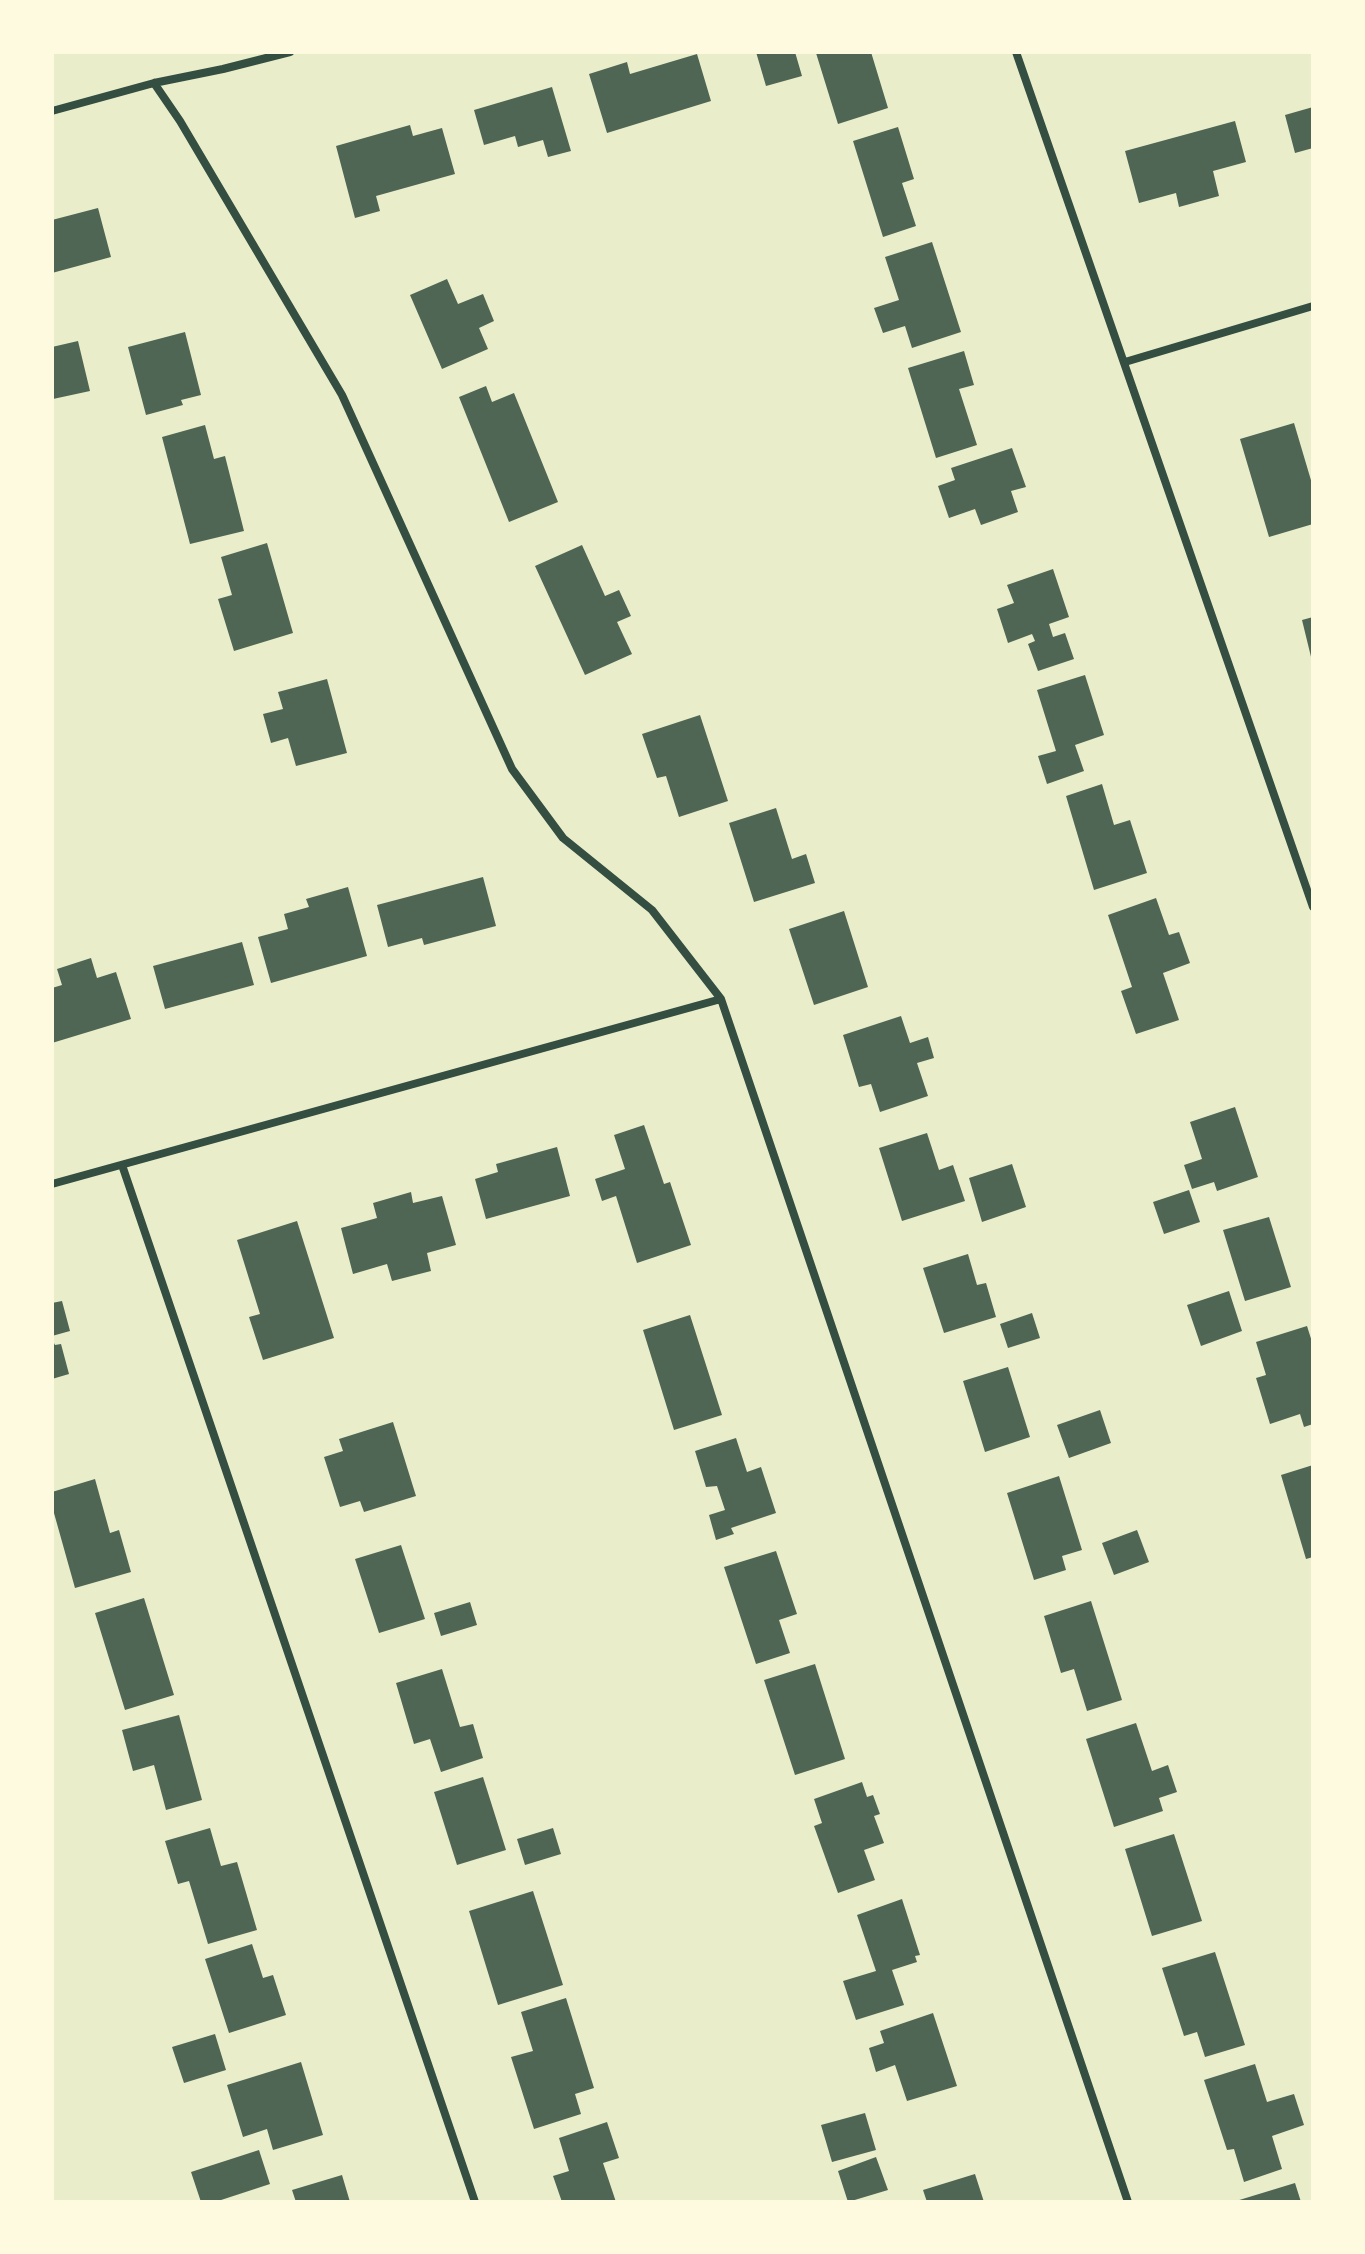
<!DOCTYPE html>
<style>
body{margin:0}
#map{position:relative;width:1365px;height:2254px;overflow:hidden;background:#e9edc9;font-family:"Work Sans",sans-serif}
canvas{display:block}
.frame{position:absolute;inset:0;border:54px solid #fefae0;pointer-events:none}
</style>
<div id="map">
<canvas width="1365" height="2254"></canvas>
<div class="frame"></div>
</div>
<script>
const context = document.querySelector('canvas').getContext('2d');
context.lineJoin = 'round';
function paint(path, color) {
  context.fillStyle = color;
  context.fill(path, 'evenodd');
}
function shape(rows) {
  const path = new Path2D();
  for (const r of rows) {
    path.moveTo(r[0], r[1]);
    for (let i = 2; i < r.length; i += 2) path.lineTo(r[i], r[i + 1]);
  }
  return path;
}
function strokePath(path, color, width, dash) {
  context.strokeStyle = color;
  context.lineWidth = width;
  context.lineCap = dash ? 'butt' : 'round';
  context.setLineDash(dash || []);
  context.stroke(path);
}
paint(shape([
 [756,52,795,52,802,76,766,86],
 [820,52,871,52,888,108,838,124,816,53],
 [697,54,711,101,607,133,589,74,627,62,630,74],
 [552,87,571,151,548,157,543,140,518,147,515,136,484,145,474,110],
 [1313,107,1313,148,1295,153,1285,115],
 [1235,121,1246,162,1213,171,1219,196,1179,207,1176,193,1139,203,1125,151],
 [410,125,413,136,442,128,455,174,376,196,380,211,355,218,336,146],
 [898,127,914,179,902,183,916,226,883,237,853,141],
 [98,208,111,257,52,273,52,220],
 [932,242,961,332,912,348,905,326,883,333,874,308,899,300,885,257],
 [447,279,458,304,483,294,494,321,479,328,488,349,442,369,410,295],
 [185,332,201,395,181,400,183,405,146,415,128,347],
 [78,341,90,391,53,399,52,347],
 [964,351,974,385,959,389,977,445,936,458,908,368],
 [486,386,492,402,514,393,558,502,509,522,459,397],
 [1294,423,1313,487,1313,524,1269,537,1240,439],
 [205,425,214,459,225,456,244,531,190,544,162,437],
 [1012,448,1026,487,1011,491,1018,512,981,525,975,509,949,518,938,486,955,480,951,468],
 [267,543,293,633,234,651,218,599,232,595,221,557],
 [582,545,605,596,619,590,631,616,617,622,632,654,585,675,535,566],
 [1053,569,1069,617,1049,624,1053,637,1065,633,1074,659,1038,671,1028,644,1035,641,1032,634,1008,643,997,609,1014,603,1007,585],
 [1313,617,1313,661,1312,661,1302,620],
 [1085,675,1104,735,1075,745,1084,771,1047,784,1038,756,1056,751,1037,690],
 [327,679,347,753,296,766,288,738,271,743,263,714,283,709,278,692],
 [700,715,728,801,679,817,666,776,657,778,642,734],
 [1102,784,1114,825,1130,820,1147,873,1094,890,1066,796],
 [776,808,792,859,806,854,815,883,754,902,729,823],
 [483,877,496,926,424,945,422,938,388,947,377,905],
 [348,887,367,956,271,983,258,937,288,929,284,914,309,907,306,899],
 [1156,898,1169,935,1179,932,1190,963,1163,973,1179,1020,1136,1034,1121,991,1132,987,1108,915],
 [844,911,868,987,814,1005,789,929],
 [242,942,254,985,165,1009,153,966],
 [91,958,97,978,116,972,131,1019,52,1043,52,988,62,985,57,969],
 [901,1016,910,1043,928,1037,934,1058,917,1063,928,1096,880,1112,871,1084,859,1087,843,1035],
 [1235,1107,1258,1177,1217,1191,1214,1182,1192,1189,1184,1165,1202,1159,1190,1122],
 [644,1125,664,1184,670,1182,691,1245,637,1263,616,1196,602,1201,595,1179,625,1169,614,1135],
 [927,1133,939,1170,953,1165,965,1201,902,1221,879,1148],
 [557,1147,570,1196,486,1219,475,1179,498,1172,496,1164],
 [1012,1164,1026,1207,982,1222,969,1178],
 [1189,1190,1200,1222,1164,1234,1153,1202],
 [411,1192,413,1203,442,1196,456,1245,427,1253,431,1271,392,1281,387,1264,353,1274,341,1228,377,1218,373,1203],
 [1269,1217,1291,1287,1245,1301,1223,1230],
 [297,1221,334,1338,263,1360,249,1317,260,1314,237,1240],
 [968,1254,977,1285,986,1283,996,1317,944,1333,923,1268],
 [1229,1291,1242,1331,1201,1346,1187,1305],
 [62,1301,70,1331,52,1336,52,1303],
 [1032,1313,1040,1338,1008,1348,1000,1324],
 [690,1315,722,1415,674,1430,643,1330],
 [1307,1326,1313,1345,1313,1424,1304,1427,1300,1414,1270,1424,1256,1378,1266,1375,1256,1342],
 [52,1339,55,1345,61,1344,69,1374,52,1379],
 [1008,1367,1030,1437,985,1452,963,1381],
 [1100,1410,1111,1443,1069,1458,1057,1425],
 [393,1422,416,1496,364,1512,360,1501,340,1507,324,1457,343,1451,339,1439],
 [736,1438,747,1472,761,1467,776,1513,731,1528,734,1534,716,1540,709,1515,725,1510,717,1486,706,1487,695,1451],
 [1313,1465,1313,1557,1306,1559,1281,1475],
 [1059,1476,1082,1550,1062,1556,1066,1570,1034,1580,1007,1493],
 [95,1479,110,1533,119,1530,131,1572,75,1588,52,1506,52,1492],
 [1137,1530,1149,1562,1114,1575,1102,1543],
 [401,1545,425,1619,379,1633,355,1559],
 [776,1551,797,1614,779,1620,790,1653,756,1664,724,1567],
 [144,1598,174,1695,125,1710,95,1613],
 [1091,1601,1122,1700,1087,1711,1074,1669,1061,1673,1044,1616],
 [470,1602,477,1625,441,1636,434,1613],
 [815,1664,845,1759,795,1775,764,1680],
 [442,1669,460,1727,473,1724,483,1758,441,1772,430,1739,414,1744,396,1683],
 [179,1715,202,1800,166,1810,154,1765,133,1771,122,1730],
 [1136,1723,1152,1771,1168,1765,1177,1792,1159,1798,1163,1811,1114,1827,1086,1739],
 [483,1777,506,1850,457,1865,434,1792],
 [862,1782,867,1797,873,1795,880,1814,874,1816,884,1843,864,1850,875,1880,838,1893,814,1826,822,1823,814,1799],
 [210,1828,221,1866,237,1862,257,1930,208,1944,189,1881,178,1884,165,1841],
 [553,1828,561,1854,525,1865,517,1839],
 [1174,1834,1202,1921,1152,1936,1125,1849],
 [533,1891,563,1985,498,2005,469,1911],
 [902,1899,920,1955,915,1956,917,1962,892,1970,904,2005,856,2020,843,1981,876,1971,857,1915],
 [252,1944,263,1978,273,1975,286,2015,229,2033,205,1959],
 [1215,1952,1245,2045,1205,2057,1197,2032,1184,2036,1162,1968],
 [566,1998,594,2088,575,2094,581,2114,534,2129,511,2057,533,2051,521,2012],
 [933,2013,957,2086,907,2101,895,2065,876,2072,869,2048,884,2043,880,2031],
 [215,2034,226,2070,184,2083,172,2047],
 [301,2062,323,2135,273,2150,267,2129,243,2137,227,2085],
 [1255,2064,1267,2102,1294,2094,1304,2125,1272,2136,1282,2169,1244,2182,1234,2149,1227,2150,1204,2080],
 [865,2113,876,2150,832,2162,821,2125],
 [607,2122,619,2158,603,2163,616,2202,562,2202,553,2176,569,2171,559,2138],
 [259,2150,270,2184,215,2202,201,2202,191,2172],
 [876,2157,888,2190,848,2202,838,2171],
 [975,2174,984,2202,927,2202,923,2190],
 [342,2175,350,2202,296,2202,292,2190],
 [1295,2183,1301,2202,1236,2202,1236,2201]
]), '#4f6655');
strokePath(shape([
 [1016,52,1313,907],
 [154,83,180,121,342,395,512,769,563,838,652,910,721,999,1128,2202],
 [52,111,154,83,223,69,290,52],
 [1125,362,1313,306],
 [122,1165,475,2202],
 [52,1184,721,999]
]), '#344e41', 8);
</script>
